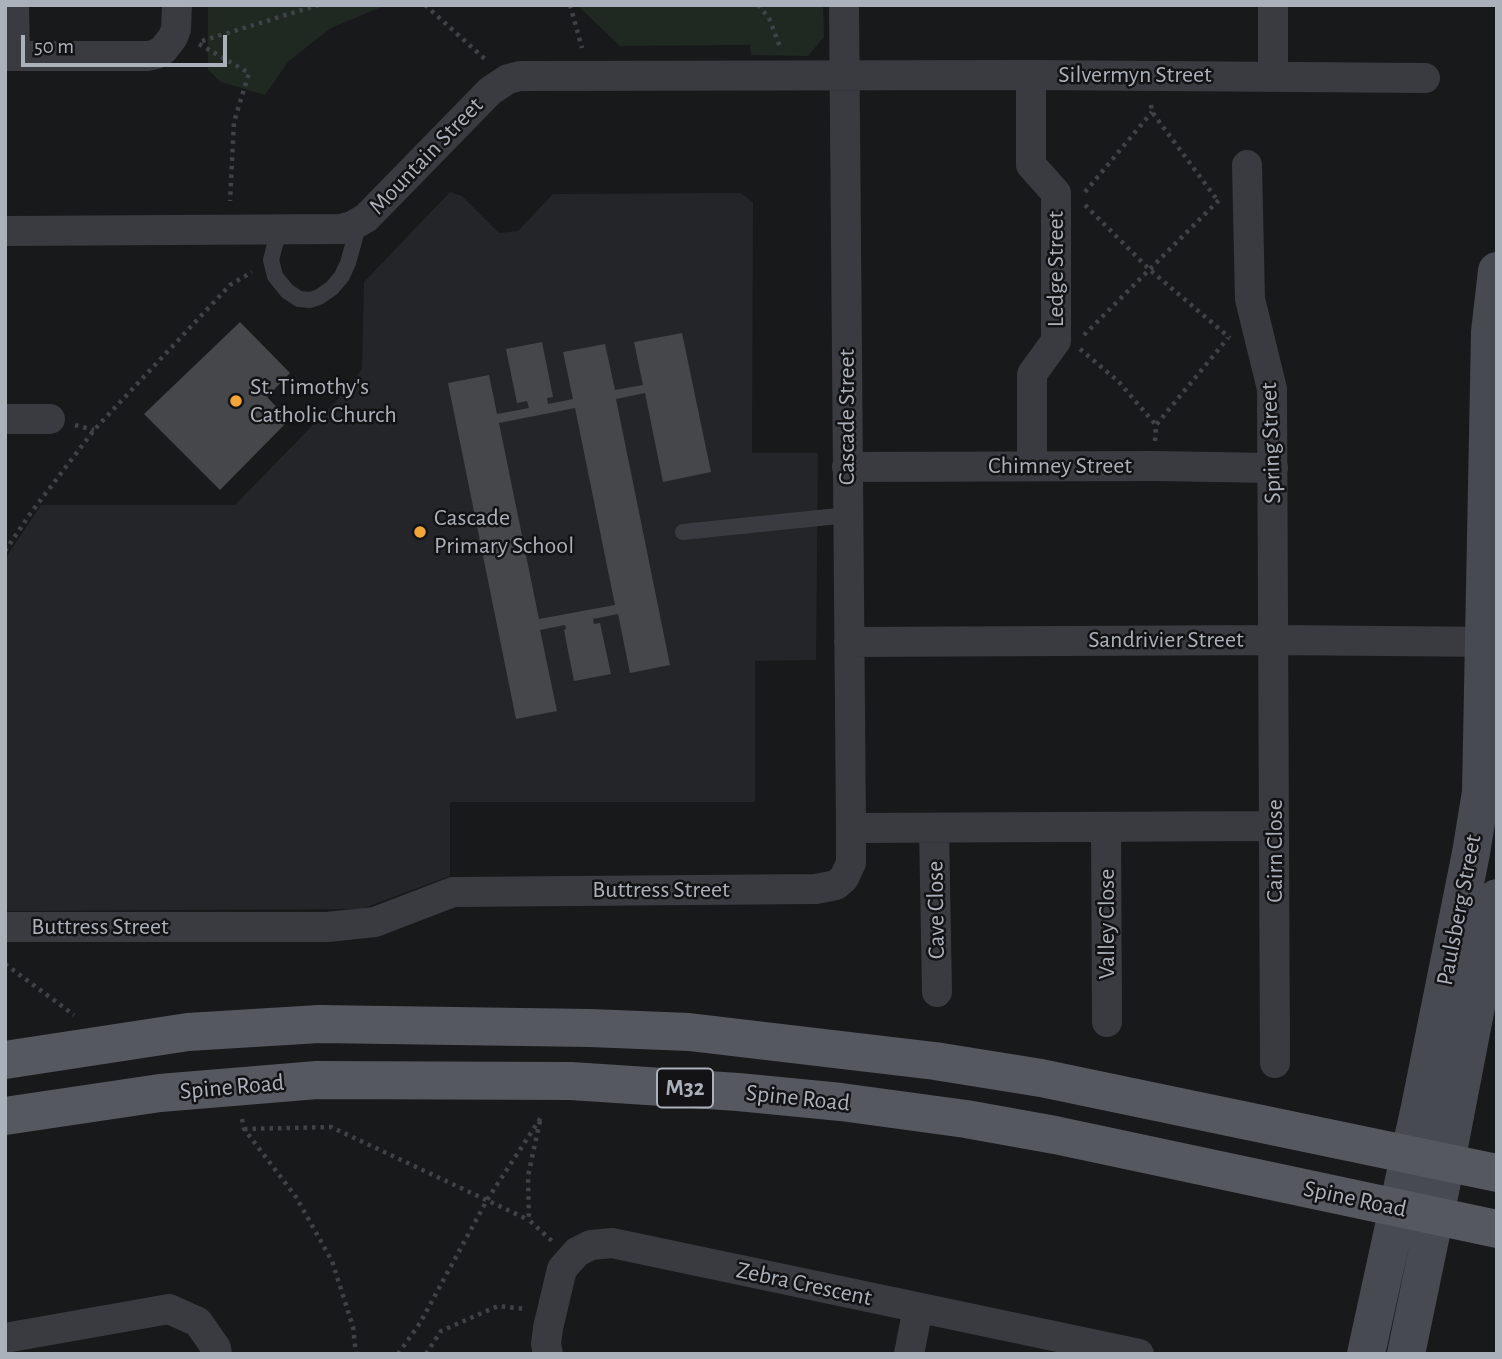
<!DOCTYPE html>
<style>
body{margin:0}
#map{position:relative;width:1502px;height:1359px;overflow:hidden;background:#18191b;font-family:"Alegreya Sans",sans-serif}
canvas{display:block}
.frame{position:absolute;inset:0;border:7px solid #abb1ba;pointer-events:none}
.scale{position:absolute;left:21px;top:35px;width:206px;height:32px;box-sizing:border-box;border:4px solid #abb1ba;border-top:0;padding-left:9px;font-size:21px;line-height:24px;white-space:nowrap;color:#abb1ba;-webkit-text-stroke:5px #131316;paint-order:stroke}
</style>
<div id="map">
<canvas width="1502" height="1359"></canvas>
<div class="frame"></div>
<div class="scale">50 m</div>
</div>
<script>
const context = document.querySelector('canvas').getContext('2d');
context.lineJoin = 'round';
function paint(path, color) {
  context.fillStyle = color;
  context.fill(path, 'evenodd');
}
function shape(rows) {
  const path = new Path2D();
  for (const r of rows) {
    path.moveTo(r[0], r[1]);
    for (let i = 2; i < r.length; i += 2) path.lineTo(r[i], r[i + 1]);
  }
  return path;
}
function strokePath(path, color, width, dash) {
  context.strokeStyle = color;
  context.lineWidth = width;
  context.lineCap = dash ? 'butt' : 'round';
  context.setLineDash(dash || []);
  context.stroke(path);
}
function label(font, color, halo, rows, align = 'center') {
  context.font = font + ' "Alegreya Sans",sans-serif';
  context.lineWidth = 5;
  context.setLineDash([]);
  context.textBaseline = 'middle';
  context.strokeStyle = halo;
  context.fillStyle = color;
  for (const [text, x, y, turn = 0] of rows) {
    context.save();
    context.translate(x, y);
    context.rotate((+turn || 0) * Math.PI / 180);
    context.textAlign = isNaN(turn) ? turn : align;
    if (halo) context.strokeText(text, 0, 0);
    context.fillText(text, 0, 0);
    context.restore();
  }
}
paint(shape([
 [450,192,462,196,499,233,518,231,553,194,740,193,753,202,752,453,818,453,816,660,755,661,755,802,450,802,450,876,361,909,5,911,5,559,41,505,235,505,345,392,362,369,364,282]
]), '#242528');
paint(shape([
 [208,5,386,5,331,28,318,38,288,62,265,95,221,82,208,70],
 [577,5,823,5,824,37,808,56,751,55,750,45,620,46]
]), '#202921');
paint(shape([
 [240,322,290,373,267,397,289,420,220,490,144,414],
 [682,333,711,472,663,482,645,393,616,399,670,665,630,673,618,614,593,619,594,624,600,623,611,674,574,681,564,630,566,629,565,625,540,630,557,711,516,719,448,383,489,375,497,414,529,408,527,401,517,403,506,349,542,342,553,397,547,398,548,404,573,399,563,352,605,344,615,390,643,385,634,342],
 [575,408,615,605,539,619,499,423]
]), '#45474b');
strokePath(shape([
 [425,5,486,60],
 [570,5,582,48],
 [758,5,769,18,780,47],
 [202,41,318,5],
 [199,44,249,73,234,122,230,201],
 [1151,105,1152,112,1218,201],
 [1085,192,1152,112],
 [1085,205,1149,269,1230,338],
 [1084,335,1219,200],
 [1080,349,1118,381,1156,425],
 [75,425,94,430],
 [1155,441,1156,425,1228,338],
 [5,551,30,514,94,430,230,285,252,272],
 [5,964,74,1015],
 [242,1119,244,1129,296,1197,332,1261,353,1327,356,1354],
 [540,1121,528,1176,529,1220,552,1241],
 [244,1129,331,1127,529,1220],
 [398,1354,420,1323,487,1200,542,1116],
 [426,1354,441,1331,498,1306,526,1309]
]), '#3f4247', 4.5, [3.5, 5]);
strokePath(shape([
 [279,229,271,260,275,276,287,291,299,299,310,300,319,297,332,288,342,276,348,263,359,223],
 [683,532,848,515]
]), '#393b40', 16);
strokePath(shape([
 [14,5,15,56],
 [1273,5,1273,76],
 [5,56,148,56,156,54,163,50,173,37,176,29,177,5],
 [1031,75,1031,165,1056,193,1056,341,1032,374,1032,466],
 [1247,165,1250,299,1272,389,1275,1063],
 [5,231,341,229,352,226,366,218,490,91,508,79,520,76,1031,75,1425,78],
 [5,419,50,419],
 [847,467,1154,466,1273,468],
 [849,642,1274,640,1497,642],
 [1106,827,1107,1022],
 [851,828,1274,826],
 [934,828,937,992],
 [5,927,327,927,375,922,453,892,816,889,836,885,844,878,851,863,851,828,844,5],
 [5,1338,169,1309,198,1322,216,1348,217,1354],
 [548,1354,546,1344,548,1328,562,1269,577,1252,591,1245,612,1243,1139,1354],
 [909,1354,918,1308]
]), '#393b40', 30);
strokePath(shape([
 [1366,1354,1420,1107,1471,853,1481,792,1490,332,1497,271],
 [1406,1354,1446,1162,1497,898]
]), '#474a50', 38);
strokePath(shape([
 [5,1060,188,1032,319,1024,590,1028,689,1032,935,1061,1041,1078,1497,1173],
 [5,1116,160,1093,317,1080,571,1081,738,1092,841,1102,966,1119,1055,1135,1497,1229]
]), '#55585f', 38);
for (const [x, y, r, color] of [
 [236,401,7,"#f2a639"],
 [420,532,7,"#f2a639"]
]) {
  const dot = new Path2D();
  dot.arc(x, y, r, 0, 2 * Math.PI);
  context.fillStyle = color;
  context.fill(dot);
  strokePath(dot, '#131316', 2.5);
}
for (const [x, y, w] of [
 [685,1088,56]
]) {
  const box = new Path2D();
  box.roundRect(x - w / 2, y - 19.5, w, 39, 5);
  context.fillStyle = '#131316';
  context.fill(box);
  strokePath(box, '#abb1ba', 2);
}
label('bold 23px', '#abb1ba', null, [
 ["M32",685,1088]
]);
label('24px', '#abb1ba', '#131316', [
 ["Silvermyn Street",1135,75],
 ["Mountain Street",426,156,-46],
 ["Ledge Street",1056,269,-90],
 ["Cascade Street",847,417,-90],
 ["Spring Street",1271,443,-92],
 ["Chimney Street",1060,466],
 ["Sandrivier Street",1166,640],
 ["Cairn Close",1275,851,-90],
 ["Buttress Street",661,890],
 ["Cave Close",936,910,-91],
 ["Paulsberg Street",1459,910,-79],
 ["Valley Close",1107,924,-90],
 ["Buttress Street",100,927],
 ["Spine Road",232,1087,-5],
 ["Spine Road",798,1098,6],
 ["Spine Road",1355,1199,12],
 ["Zebra Crescent",804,1284,12]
]);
label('24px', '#abb1ba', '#131316', [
 ["St. Timothy's",250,387],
 ["Catholic Church",250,415],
 ["Cascade",434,518],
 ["Primary School",434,546]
], 'left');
</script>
